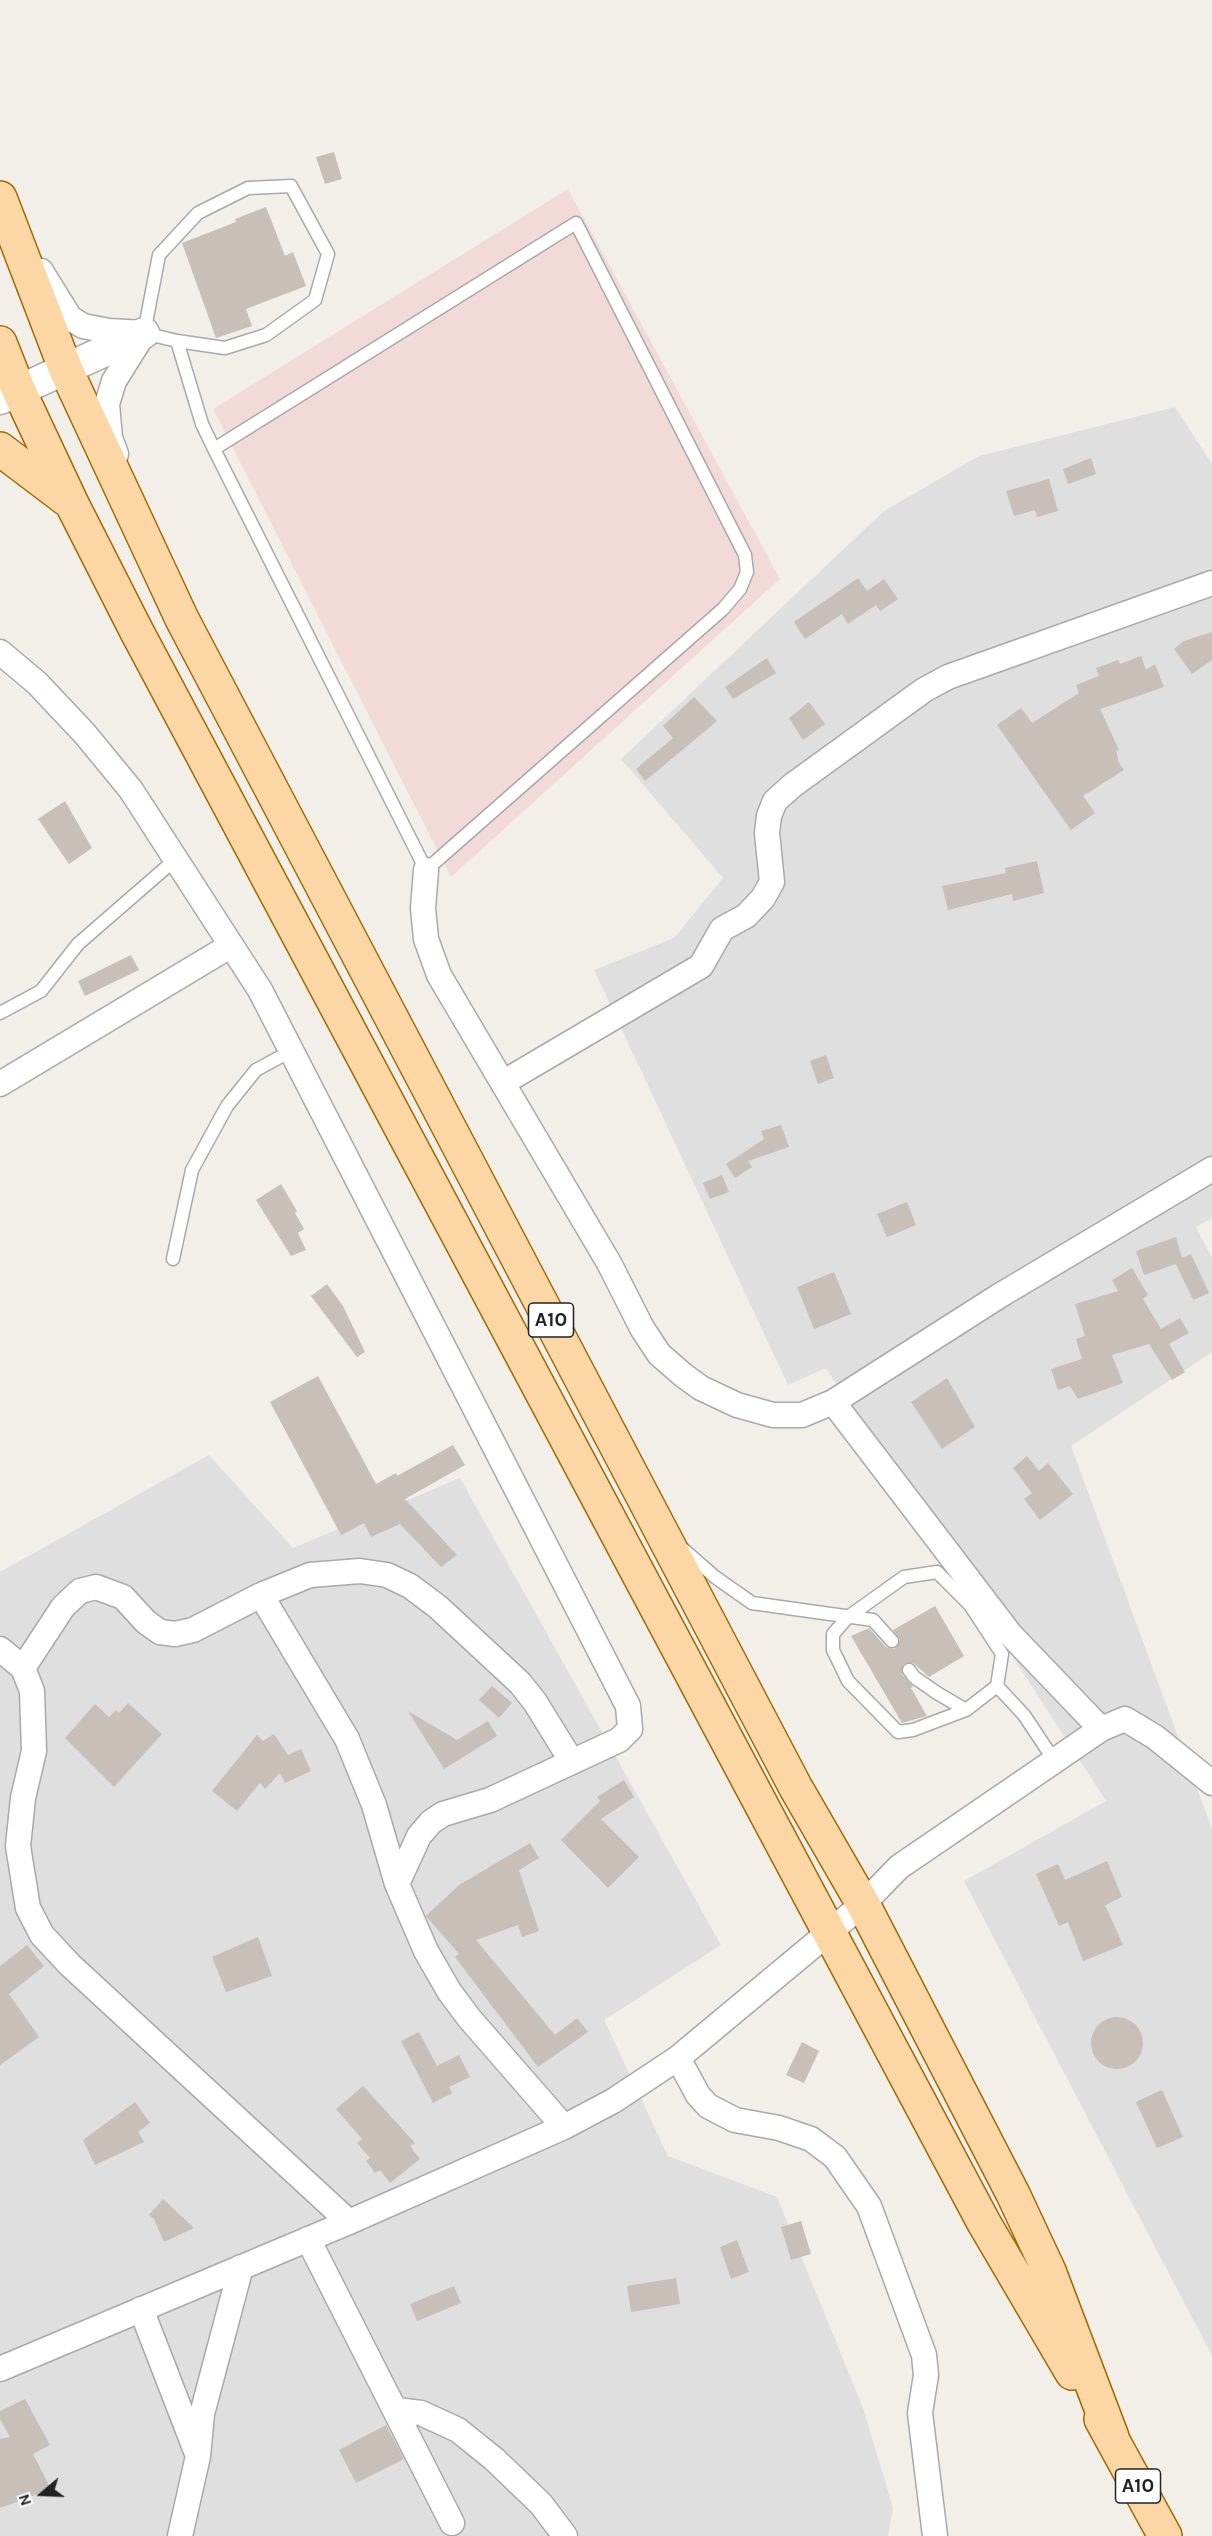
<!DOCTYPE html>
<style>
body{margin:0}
#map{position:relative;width:1212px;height:2536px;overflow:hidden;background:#f2efe9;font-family:Karla,sans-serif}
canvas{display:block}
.north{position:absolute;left:12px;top:2464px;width:60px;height:60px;-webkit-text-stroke:4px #fff;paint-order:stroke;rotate:251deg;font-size:16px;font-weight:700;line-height:24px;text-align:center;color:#222}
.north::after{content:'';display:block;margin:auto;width:21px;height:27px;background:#222;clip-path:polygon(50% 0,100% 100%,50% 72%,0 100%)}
</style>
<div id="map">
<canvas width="1212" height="2536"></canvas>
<div class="north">N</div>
</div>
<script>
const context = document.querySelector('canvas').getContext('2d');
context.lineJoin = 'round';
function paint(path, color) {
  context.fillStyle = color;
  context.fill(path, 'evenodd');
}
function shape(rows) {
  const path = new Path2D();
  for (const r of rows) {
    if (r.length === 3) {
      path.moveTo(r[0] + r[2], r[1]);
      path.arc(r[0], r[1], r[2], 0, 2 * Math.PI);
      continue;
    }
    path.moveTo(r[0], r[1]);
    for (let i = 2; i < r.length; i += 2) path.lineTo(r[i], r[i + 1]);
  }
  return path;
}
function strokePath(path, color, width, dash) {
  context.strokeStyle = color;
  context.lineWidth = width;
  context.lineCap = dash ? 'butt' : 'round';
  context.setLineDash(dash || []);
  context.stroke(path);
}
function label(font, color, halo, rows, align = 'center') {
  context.font = font + ' Karla,sans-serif';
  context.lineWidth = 5;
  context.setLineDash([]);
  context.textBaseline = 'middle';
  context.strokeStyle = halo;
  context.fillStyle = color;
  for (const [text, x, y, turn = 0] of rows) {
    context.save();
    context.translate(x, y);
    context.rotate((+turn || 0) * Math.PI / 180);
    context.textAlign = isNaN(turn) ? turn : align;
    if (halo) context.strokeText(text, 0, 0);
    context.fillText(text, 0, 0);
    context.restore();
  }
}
paint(shape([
 [1175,407,1212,464,1212,1218,1196,1227,1212,1258,1212,1352,1071,1446,1212,1829,1212,2356,964,1881,1106,1801,826,1368,788,1385,594,970,674,938,723,878,621,759,884,511,979,456],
 [209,1455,293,1548,460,1478,721,1945,604,2020,668,2156,777,2197,863,2408,893,2508,888,2536,0,2536,0,1572]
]), '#e0dfdf');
paint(shape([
 [568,189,780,579,451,877,213,409]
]), '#f2dad9');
paint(shape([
 [334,152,342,179,325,184,316,157],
 [266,207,285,256,293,252,306,286,246,309,252,326,216,338,182,243,236,222,235,219],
 [1091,458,1096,474,1068,484,1063,469],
 [1049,479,1058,511,1037,517,1035,510,1014,516,1006,491],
 [858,578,867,591,884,579,898,599,880,611,876,605,848,624,842,614,805,639,794,622],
 [1212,632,1212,660,1192,674,1174,649,1184,641],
 [1141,656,1146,670,1155,664,1164,687,1100,709,1119,750,1116,751,1119,763,1124,770,1083,796,1095,813,1071,830,997,725,1021,708,1032,723,1079,693,1076,685,1099,676,1096,668,1118,660,1120,664],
 [767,658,776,673,733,699,725,687],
 [694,697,717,721,645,781,636,769,673,738,663,726],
 [809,702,825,724,803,740,789,718],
 [65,801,92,848,69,864,38,819],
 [1037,861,1044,893,1013,901,1012,894,948,910,942,886,1006,873,1005,868],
 [131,955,139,970,85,996,78,981],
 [826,1055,834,1078,818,1084,810,1061],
 [781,1125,789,1147,748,1161,752,1167,735,1178,726,1164,764,1139,761,1131],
 [722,1175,729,1192,710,1199,703,1183],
 [281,1184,297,1211,295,1213,304,1229,298,1233,306,1250,291,1256,256,1200],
 [907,1202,916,1225,887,1237,877,1214],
 [1176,1237,1182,1258,1191,1254,1209,1293,1193,1300,1176,1264,1144,1275,1136,1251],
 [1132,1268,1148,1295,1143,1299,1161,1329,1180,1318,1189,1333,1169,1344,1185,1372,1172,1380,1149,1344,1112,1355,1123,1383,1078,1399,1070,1386,1058,1390,1051,1369,1082,1359,1076,1339,1085,1336,1075,1304,1118,1291,1112,1280],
 [834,1272,851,1314,814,1329,797,1287],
 [327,1284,343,1306,365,1352,357,1357,311,1296],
 [318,1376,376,1484,396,1473,397,1476,453,1445,465,1465,405,1499,457,1555,441,1567,400,1524,371,1537,364,1523,341,1535,270,1402],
 [947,1378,975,1427,942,1449,911,1402],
 [1027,1456,1039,1471,1048,1463,1073,1494,1040,1520,1024,1499,1032,1493,1013,1468],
 [935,1606,964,1656,929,1677,913,1663,904,1664,902,1674,913,1687,911,1688,927,1716,902,1723,851,1636,869,1628,886,1647,894,1649,900,1640,893,1630],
 [492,1686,512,1703,499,1718,479,1700],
 [128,1703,162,1734,114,1787,65,1738,95,1704,109,1717,116,1710,119,1713],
 [408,1711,457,1740,488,1721,497,1736,444,1769],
 [274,1734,288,1755,301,1749,311,1771,285,1783,280,1773,265,1789,260,1783,237,1811,212,1791,257,1735,263,1741],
 [624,1780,634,1797,601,1819,639,1857,608,1888,561,1840,600,1801,597,1797],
 [530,1843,539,1858,519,1870,539,1931,522,1937,518,1925,476,1940,555,2035,577,2018,588,2032,538,2067,455,1957,459,1954,426,1916,459,1885],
 [1107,1861,1122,1897,1105,1905,1123,1945,1083,1961,1068,1922,1059,1926,1036,1874,1058,1864,1065,1880],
 [258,1937,272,1976,226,1992,212,1957],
 [27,1945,44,1966,9,1994,39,2037,0,2065,0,1966],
 [1117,2043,26],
 [419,2032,437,2066,459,2055,470,2077,449,2087,452,2093,433,2103,401,2041],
 [802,2042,819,2051,804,2083,786,2075],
 [363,2086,415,2143,410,2146,420,2159,390,2183,380,2170,375,2173,366,2161,370,2158,357,2143,362,2139,336,2109],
 [1162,2090,1183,2137,1157,2148,1136,2102],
 [135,2102,150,2123,138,2132,144,2142,95,2165,83,2140],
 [163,2199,194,2228,164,2242,154,2219,149,2215],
 [801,2221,811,2254,791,2260,781,2227],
 [737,2240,749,2272,731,2279,720,2247],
 [676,2278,680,2304,631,2312,627,2286],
 [454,2286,461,2303,417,2321,410,2304],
 [25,2399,50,2445,33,2454,51,2489,0,2508,0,2439,10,2437,0,2419,0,2411],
 [386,2425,404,2459,356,2483,339,2450]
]), '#c7bfb8');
const service = shape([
 [177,341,225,348,266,335,315,300,328,254,291,186,248,188,198,213,159,255,144,333,177,341,202,424,214,449,426,870,723,609,740,589,747,572,745,555,576,223,214,449],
 [0,1013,41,991,78,944,177,858],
 [173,1259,192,1170,227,1106,256,1070,291,1051],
 [683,1549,715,1577,752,1603,873,1620,892,1641],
 [909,1670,914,1677,937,1693,966,1710,997,1686,1024,1715,1054,1760],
 [966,1710,913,1730,898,1732,848,1681,833,1650,833,1634,848,1617,904,1577,937,1572,970,1605,1002,1654,997,1686]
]);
const minor = shape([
 [41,271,70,318,83,326,109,331,144,333],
 [116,454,110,438,107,404,114,381,144,333],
 [0,652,37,683,85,734,131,790,260,990,628,1706,630,1729,619,1740,490,1800,443,1814,431,1822,419,1836,397,1884],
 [426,870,423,908,426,939,439,975,609,1263,642,1328,659,1354,683,1375,701,1388,737,1405,773,1415,802,1415,833,1402,999,1296,1212,1169],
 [504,1082,701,966,722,929,746,916,763,898,772,882,767,833,769,816,775,801,793,785,924,690,948,677,1212,583],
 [0,1084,230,946],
 [833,1402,1010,1634,1101,1729],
 [261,1595,347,1739,374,1805,397,1884,426,1951,449,1991,469,2018,564,2127],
 [0,1649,23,1668,32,1691,34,1751,23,1798,18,1846,28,1908,42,1935,70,1965,349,2222],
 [23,1668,63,1607,80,1591,96,1587,123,1597,146,1622,160,1632,175,1634,193,1630,261,1595,310,1575,360,1571,387,1575,410,1586,438,1607,520,1683,535,1702,572,1762],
 [678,2058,698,2095,708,2106,735,2120,779,2128,811,2139,835,2157,869,2206,924,2355,926,2375,920,2413,935,2536],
 [308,2239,452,2523],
 [141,2309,196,2451],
 [0,2369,349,2222,564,2127,613,2101,678,2058,863,1904,899,1867,1101,1729,1125,1719,1155,1737,1212,1783],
 [397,2410,421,2413,458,2430,494,2459,541,2504,565,2536],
 [180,2536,198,2456,202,2414,241,2267]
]);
const tertiary = shape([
 [0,399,144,333]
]);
const primary = shape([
 [0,198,66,370,182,619,796,1788,863,1904,1013,2194,1049,2271,1112,2437],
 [0,343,19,391,72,504,136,630,984,2223,1072,2373],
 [0,449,66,499],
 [1101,2419,1165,2536]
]);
strokePath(service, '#a9a9a9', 15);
strokePath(minor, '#a9a9a9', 27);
strokePath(tertiary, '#a9a9a9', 33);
strokePath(primary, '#a06b00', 36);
strokePath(service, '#fff', 12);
strokePath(minor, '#fff', 24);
strokePath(tertiary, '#fff', 30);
strokePath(primary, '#fcd6a4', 33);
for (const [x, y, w] of [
 [551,1320,45],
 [1138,2486,45]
]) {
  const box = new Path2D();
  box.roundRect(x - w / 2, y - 17, w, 34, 4.5);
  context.fillStyle = '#fff';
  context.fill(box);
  strokePath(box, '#222', 1.5);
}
label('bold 20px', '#222', null, [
 ["A10",551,1320],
 ["A10",1138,2486]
]);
</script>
